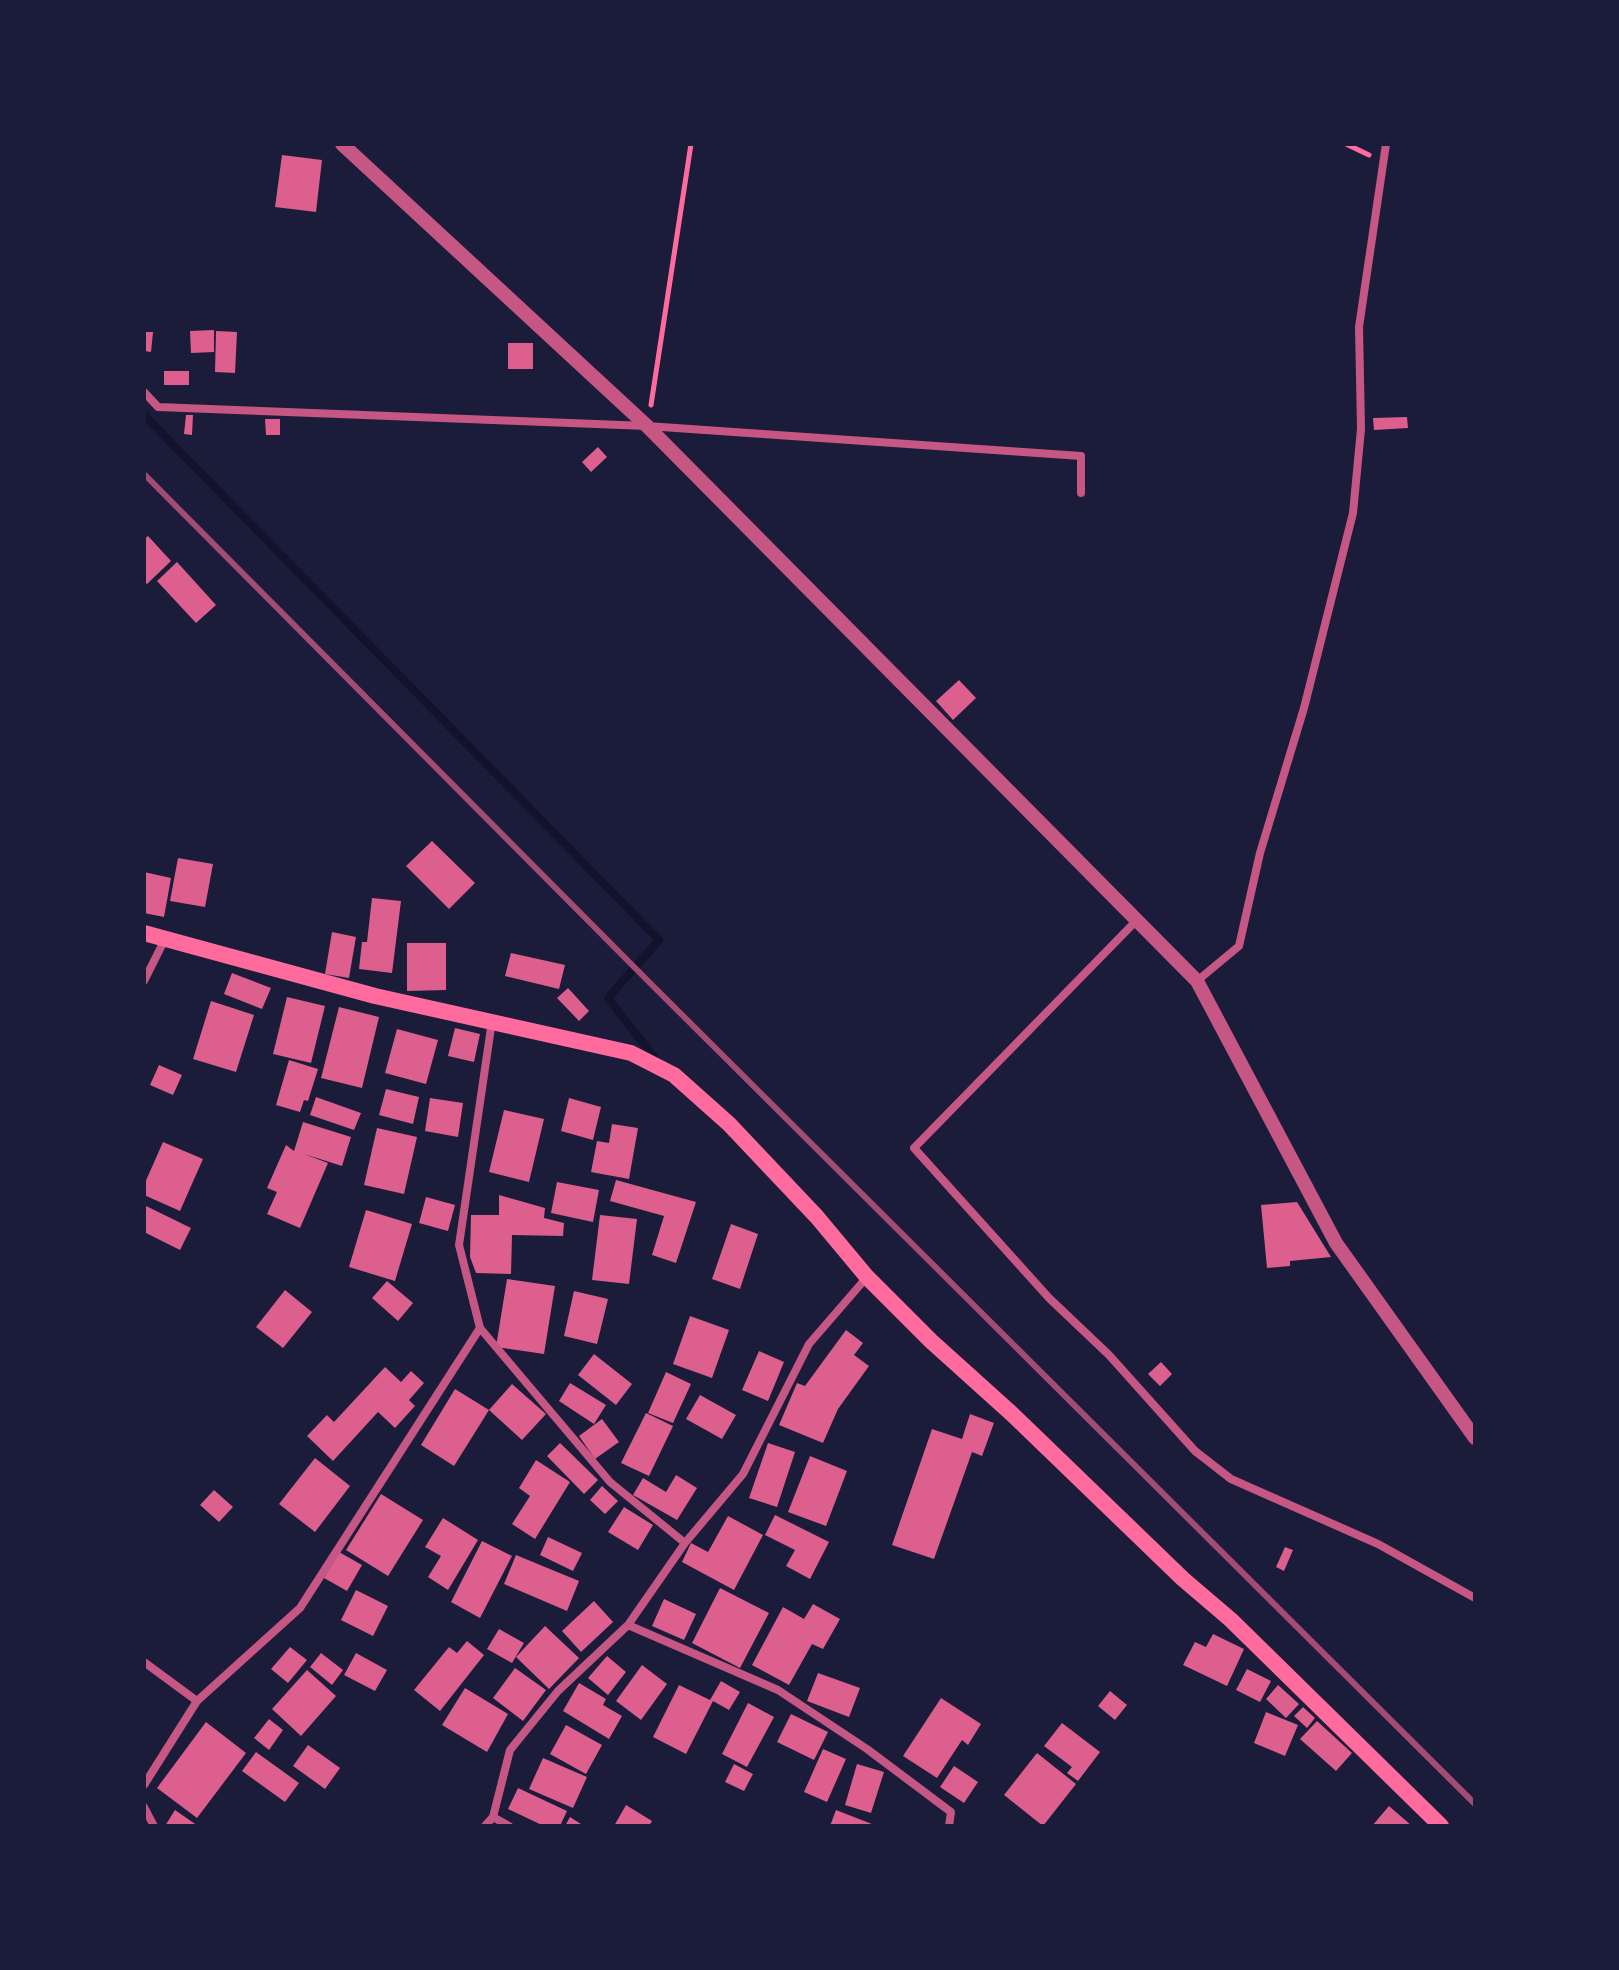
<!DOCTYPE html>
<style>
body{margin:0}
#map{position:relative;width:1619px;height:1970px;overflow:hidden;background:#1b1b3a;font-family:"Open Sans",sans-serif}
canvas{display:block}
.frame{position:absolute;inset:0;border:146px solid #1b1b3a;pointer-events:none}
</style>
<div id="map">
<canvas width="1619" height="1970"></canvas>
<div class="frame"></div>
</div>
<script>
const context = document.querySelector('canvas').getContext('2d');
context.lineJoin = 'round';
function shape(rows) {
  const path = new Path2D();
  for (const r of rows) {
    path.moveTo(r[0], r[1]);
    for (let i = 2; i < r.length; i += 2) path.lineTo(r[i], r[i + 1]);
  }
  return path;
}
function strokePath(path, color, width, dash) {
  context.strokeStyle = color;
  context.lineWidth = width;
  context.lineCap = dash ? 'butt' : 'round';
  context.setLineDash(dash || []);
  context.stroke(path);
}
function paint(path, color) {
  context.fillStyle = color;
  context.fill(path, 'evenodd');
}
strokePath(shape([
 [144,415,659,940,608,998,654,1057]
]), '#12122b', 8);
paint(shape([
 [282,155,322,160,316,212,275,207],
 [214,330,214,352,191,353,190,331],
 [216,331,237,332,235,373,215,372],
 [145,332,153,332,151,352,144,351],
 [508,343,533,343,533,369,508,369],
 [164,371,189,371,189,385,164,385],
 [186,415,193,415,192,435,184,434],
 [1407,417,1408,428,1374,430,1373,418],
 [265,419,280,419,280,435,266,435],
 [598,447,607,457,591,472,582,462],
 [148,536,171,561,147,584,144,581,144,539],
 [177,562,216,605,196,623,157,581],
 [959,680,976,698,953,720,936,701],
 [432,841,475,883,449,909,406,866],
 [178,858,213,864,205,907,170,901],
 [144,872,171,878,164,917,144,913],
 [372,898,401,901,392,973,359,969,362,942,367,942],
 [332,932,356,937,349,978,325,974],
 [407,943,446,943,446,990,407,991],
 [511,953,565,965,559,989,505,976],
 [232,973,271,988,262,1009,224,994],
 [568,988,589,1011,579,1021,557,998],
 [287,997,325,1006,311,1063,273,1054],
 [211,1001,254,1015,236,1072,193,1059],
 [339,1007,379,1017,362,1088,321,1078],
 [455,1028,480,1034,474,1062,448,1056],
 [397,1029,438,1040,426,1084,385,1073],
 [289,1060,318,1069,308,1101,304,1100,300,1112,276,1105],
 [159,1065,182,1075,173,1095,150,1085],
 [386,1089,419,1097,413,1124,379,1115],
 [316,1097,361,1113,354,1130,310,1115],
 [430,1098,463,1103,458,1137,425,1131],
 [569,1098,601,1107,593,1140,561,1131],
 [504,1110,544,1119,529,1182,489,1172],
 [303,1122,351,1137,342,1166,304,1154,328,1163,300,1228,267,1214,277,1192,267,1188,286,1145,294,1151],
 [612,1124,638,1128,629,1179,591,1172,597,1141,609,1143],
 [377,1128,417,1137,404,1194,364,1185],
 [163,1142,203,1159,180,1211,144,1195,144,1185],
 [616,1180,696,1202,676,1263,652,1255,664,1216,610,1201],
 [557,1182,599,1190,593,1222,551,1213],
 [499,1195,545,1208,544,1218,564,1223,563,1236,512,1235,511,1274,476,1273,470,1257,471,1215,499,1215],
 [426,1197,455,1205,448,1231,419,1223],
 [1297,1202,1331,1257,1290,1261,1290,1266,1267,1268,1261,1205],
 [144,1205,191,1228,180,1250,144,1232],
 [366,1210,412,1224,395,1281,349,1267],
 [600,1215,637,1219,629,1284,592,1280],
 [731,1224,758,1234,740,1289,712,1279],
 [507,1279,555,1286,544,1354,496,1347],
 [387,1281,413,1303,398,1321,372,1298],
 [285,1290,312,1312,283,1348,256,1327],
 [574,1291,608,1299,597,1344,564,1336],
 [690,1316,729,1330,712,1378,673,1364],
 [846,1330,863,1343,854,1355,869,1366,838,1409,823,1443,779,1425,797,1383,805,1386],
 [759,1351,784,1362,768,1401,742,1390],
 [594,1354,632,1384,616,1405,578,1375],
 [1161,1362,1172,1374,1160,1386,1148,1374],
 [385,1367,401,1382,411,1371,424,1383,409,1400,415,1406,395,1428,378,1412,333,1461,307,1436,327,1415,334,1422],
 [666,1372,691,1384,673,1423,648,1413],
 [570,1383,606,1405,594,1424,559,1401],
 [512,1384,546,1414,522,1440,489,1410],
 [455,1389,489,1410,454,1466,421,1445],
 [700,1395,736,1415,722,1439,686,1419],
 [646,1413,673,1426,649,1476,621,1463],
 [970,1414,994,1423,982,1456,972,1452,934,1559,892,1545,932,1429,962,1439],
 [602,1419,619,1442,595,1459,579,1436],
 [560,1443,598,1480,584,1494,547,1456],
 [768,1443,795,1452,777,1507,749,1498],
 [810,1456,847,1471,826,1526,788,1512],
 [315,1458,350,1486,315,1532,279,1504],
 [536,1460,570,1482,535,1539,512,1524,530,1496,519,1488],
 [676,1475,697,1488,677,1520,633,1495,643,1478,666,1492],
 [602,1486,618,1501,605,1514,590,1500],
 [214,1490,233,1507,219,1522,200,1505],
 [381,1494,423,1520,388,1576,346,1550],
 [624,1507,653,1525,638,1550,608,1532],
 [775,1515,829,1542,810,1579,786,1566,795,1550,765,1535],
 [728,1516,763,1535,734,1590,682,1562,691,1543,708,1552],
 [443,1518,478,1540,448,1590,428,1577,441,1556,425,1547],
 [548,1537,582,1553,573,1571,540,1555],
 [482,1541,512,1556,480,1618,451,1602],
 [1285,1547,1293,1550,1284,1571,1276,1567],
 [339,1552,362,1565,347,1591,324,1578],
 [516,1555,579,1581,567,1611,504,1584],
 [720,1588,769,1613,740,1668,692,1643],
 [356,1590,388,1606,373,1636,341,1620],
 [664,1599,696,1614,684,1640,652,1626],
 [594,1601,613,1622,581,1652,562,1631],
 [813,1604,840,1619,823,1649,812,1644,789,1685,752,1665,783,1607,804,1619],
 [545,1626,579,1658,549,1689,516,1657],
 [499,1629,524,1643,512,1663,487,1649],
 [1213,1634,1244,1649,1227,1686,1183,1665,1195,1642,1206,1647],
 [467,1641,484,1655,440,1711,414,1690,449,1647,457,1653],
 [290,1647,307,1660,288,1683,271,1669],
 [321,1653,343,1670,332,1685,310,1667],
 [356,1653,387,1670,375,1691,344,1675],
 [607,1656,626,1672,608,1695,588,1678],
 [642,1665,667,1684,641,1720,616,1701],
 [515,1668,546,1690,523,1721,493,1698],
 [1247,1669,1271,1681,1260,1702,1236,1690],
 [307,1670,336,1696,301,1736,272,1709],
 [818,1673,860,1688,849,1717,807,1701],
 [721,1681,740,1692,729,1710,713,1701,686,1754,653,1737,679,1685,710,1700],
 [579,1683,606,1699,603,1705,622,1716,609,1739,563,1711],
 [1278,1685,1299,1704,1286,1718,1266,1699],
 [465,1688,508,1714,487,1752,442,1725],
 [1110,1691,1127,1705,1115,1720,1098,1706],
 [941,1698,981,1724,968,1745,962,1740,937,1778,903,1756],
 [748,1703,774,1717,747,1767,722,1754],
 [1303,1707,1315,1718,1307,1728,1294,1716],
 [1266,1712,1298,1725,1285,1756,1254,1743],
 [791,1714,828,1732,814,1760,777,1742],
 [269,1719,283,1730,269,1750,254,1738],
 [1317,1721,1352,1753,1336,1771,1300,1739],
 [206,1722,246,1753,197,1818,157,1788],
 [1062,1723,1100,1752,1078,1781,1067,1773,1072,1767,1044,1746],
 [566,1725,602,1745,586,1774,550,1754],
 [308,1745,340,1768,325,1789,293,1766],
 [823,1749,846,1759,827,1802,804,1792],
 [256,1752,299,1783,285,1802,242,1771],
 [1037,1753,1076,1784,1043,1826,1004,1795],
 [543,1758,587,1777,573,1808,529,1789],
 [734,1764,753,1774,744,1791,725,1782],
 [857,1764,884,1772,871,1813,845,1805],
 [954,1766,978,1782,964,1803,940,1787],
 [518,1788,567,1811,560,1826,544,1826,508,1809],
 [626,1805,652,1821,649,1826,614,1826],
 [1389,1806,1412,1826,1372,1826],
 [175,1810,198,1826,165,1826],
 [836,1810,877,1826,830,1826],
 [570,1817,584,1826,565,1826]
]), '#dd5f8e');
strokePath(shape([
 [1346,144,1369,155],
 [651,405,691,144]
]), '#ff6b9d', 5);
strokePath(shape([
 [144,392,158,407,647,426,1081,456,1081,493],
 [1136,921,914,1148,1049,1298,1109,1355,1195,1451,1231,1479,1378,1544,1475,1598],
 [144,981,165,939],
 [1197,981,1239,946,1260,853,1304,708,1353,513,1361,429,1359,327,1386,144],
 [480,1328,610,1482,685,1543],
 [628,1625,778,1690,867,1749,951,1812,949,1826],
 [144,1662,197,1701,144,1785],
 [197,1701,300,1608,480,1328,459,1245,492,1021],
 [144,1807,154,1826],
 [493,1817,509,1826],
 [485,1826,493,1817,510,1750,558,1691,628,1625,685,1543,743,1474,809,1344,867,1277]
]), '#c65784', 8);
strokePath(shape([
 [342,144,647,426,1197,981,1336,1243,1475,1438]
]), '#c65784', 14);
strokePath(shape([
 [144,933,375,996,631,1053,674,1075,729,1124,817,1217,867,1277,931,1341,1012,1414,1183,1579,1231,1620,1441,1826]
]), '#ff6b9d', 16);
strokePath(shape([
 [144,474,651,984,1475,1804]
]), '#a44b75', 6);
</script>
